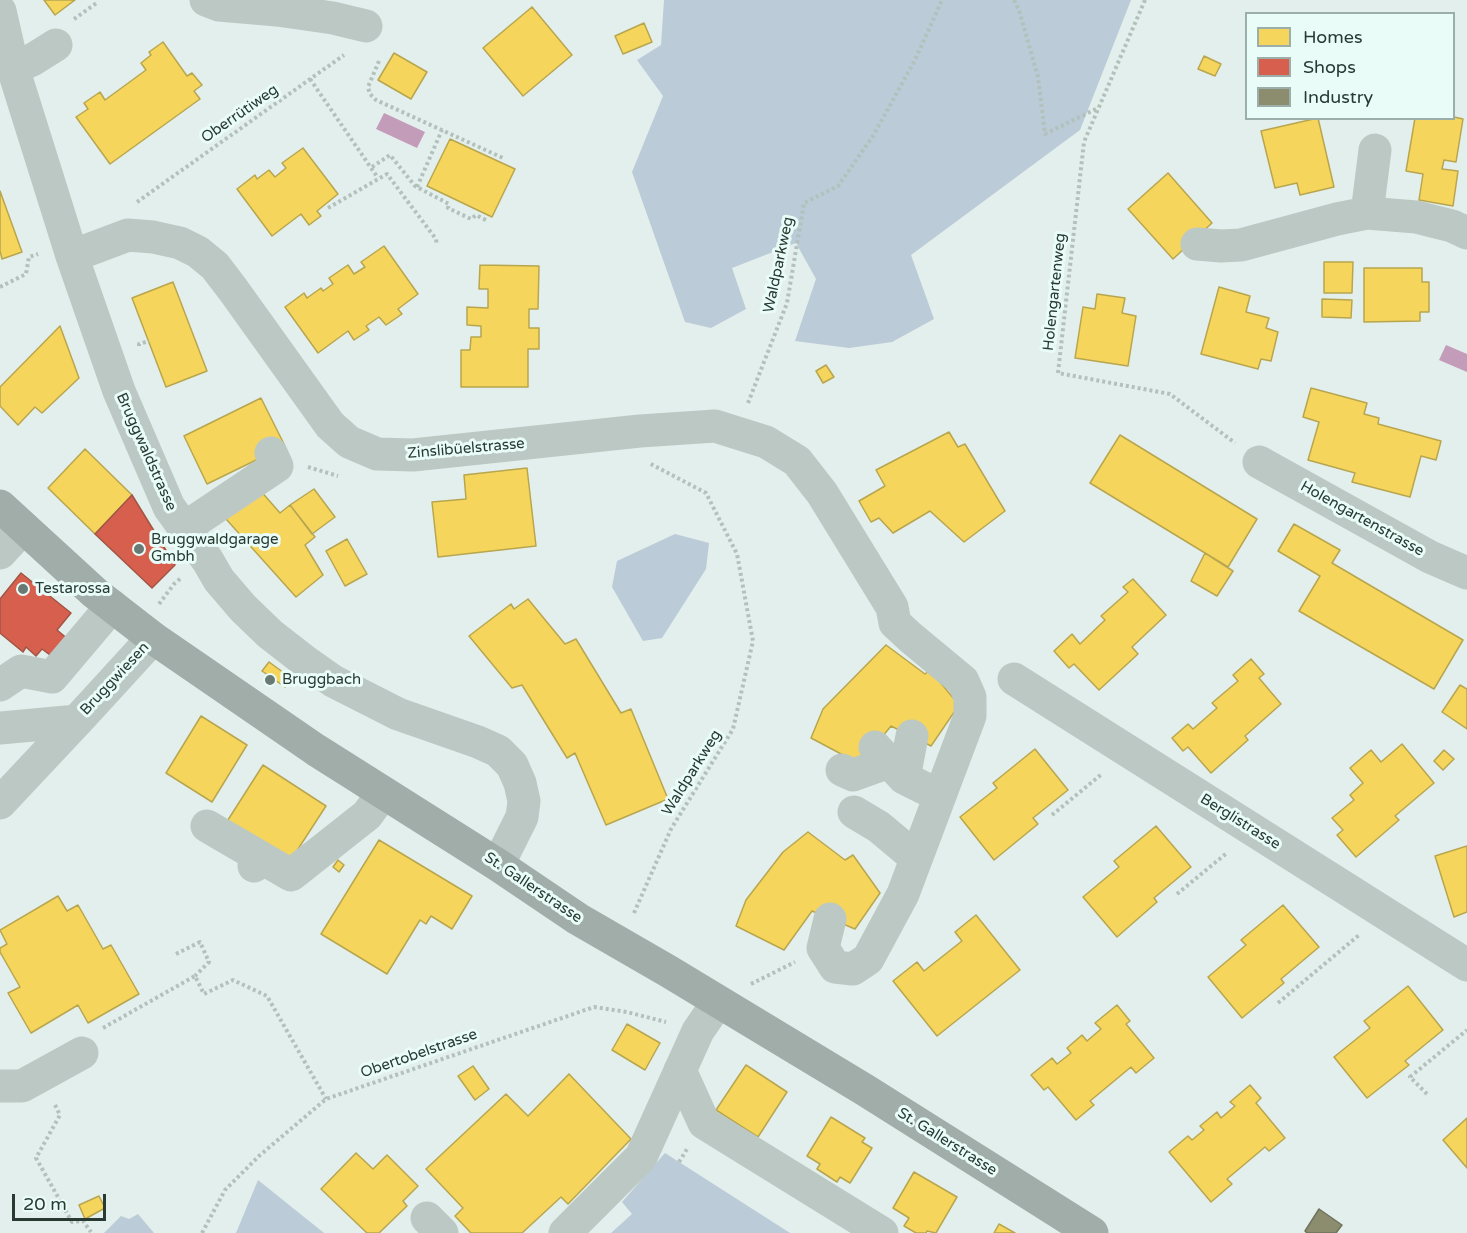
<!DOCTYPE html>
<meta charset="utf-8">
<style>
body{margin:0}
#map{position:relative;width:1467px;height:1233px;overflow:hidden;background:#e3efec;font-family:"Varela Round",sans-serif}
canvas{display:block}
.legend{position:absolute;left:1245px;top:12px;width:210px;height:108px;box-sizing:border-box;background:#eafcf8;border:2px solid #9caea9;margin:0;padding:8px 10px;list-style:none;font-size:18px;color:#283a32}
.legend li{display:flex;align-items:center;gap:12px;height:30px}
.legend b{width:30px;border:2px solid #9caea9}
.scale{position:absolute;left:12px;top:1194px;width:94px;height:27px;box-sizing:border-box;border:3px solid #283a32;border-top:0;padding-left:8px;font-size:18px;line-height:21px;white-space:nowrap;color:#283a32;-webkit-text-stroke:4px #eafcf8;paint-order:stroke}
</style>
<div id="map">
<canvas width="1467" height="1233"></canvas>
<ul class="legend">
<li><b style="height:16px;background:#f6d55c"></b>Homes</li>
<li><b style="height:16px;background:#d6604d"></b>Shops</li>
<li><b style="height:16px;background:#8c8c6e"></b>Industry</li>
</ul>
<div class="scale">20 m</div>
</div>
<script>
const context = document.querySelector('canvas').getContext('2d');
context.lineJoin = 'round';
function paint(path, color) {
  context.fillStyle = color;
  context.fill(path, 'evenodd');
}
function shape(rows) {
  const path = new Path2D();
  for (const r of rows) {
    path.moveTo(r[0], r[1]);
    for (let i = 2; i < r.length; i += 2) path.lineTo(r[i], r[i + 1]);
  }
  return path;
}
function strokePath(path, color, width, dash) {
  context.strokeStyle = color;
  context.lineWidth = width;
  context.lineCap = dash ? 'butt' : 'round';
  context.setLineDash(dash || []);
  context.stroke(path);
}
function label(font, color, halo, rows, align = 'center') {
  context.font = font + ' "Varela Round",sans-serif';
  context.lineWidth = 6;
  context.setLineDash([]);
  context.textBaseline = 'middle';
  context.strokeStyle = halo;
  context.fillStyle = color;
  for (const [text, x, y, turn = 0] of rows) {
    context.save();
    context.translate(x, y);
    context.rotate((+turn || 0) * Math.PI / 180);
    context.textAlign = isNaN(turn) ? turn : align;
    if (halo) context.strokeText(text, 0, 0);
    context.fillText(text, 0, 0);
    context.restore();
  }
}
paint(shape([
 [664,0,1131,0,1080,130,911,255,934,319,892,342,849,348,795,341,816,279,796,243,732,268,746,309,711,328,685,322,632,172,663,96,637,60,661,45],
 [675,534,709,543,706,569,662,638,643,641,612,587,617,561],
 [665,1153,790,1233,611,1233,632,1214,622,1202],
 [258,1180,324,1233,236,1233],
 [138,1214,154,1233,104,1233,121,1216,129,1219]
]), '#bbcbd7');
paint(shape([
 [384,113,425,132,417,148,376,129],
 [1446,345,1467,354,1467,372,1439,360]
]), '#c39cba');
const homes = shape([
 [44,0,75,0,55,15,44,0],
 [532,7,572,55,523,96,483,48,532,7],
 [644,23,652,42,623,54,615,36,644,23],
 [163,42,187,76,192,73,202,85,194,91,200,99,110,164,76,117,88,109,84,103,100,92,105,100,146,70,141,63,151,55,149,52,163,42],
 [394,53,427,72,411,99,378,80,394,53],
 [1204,56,1221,64,1215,76,1198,69,1204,56],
 [1454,117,1463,119,1456,162,1444,160,1442,169,1458,171,1453,206,1419,200,1423,174,1406,171,1415,118,1454,117],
 [1318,118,1334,187,1300,195,1297,183,1275,188,1261,131,1318,118],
 [450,139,515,169,492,217,427,186,450,139],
 [303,148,338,194,317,211,321,216,309,225,301,214,272,236,237,189,255,175,257,179,269,170,275,177,286,168,282,163,303,148],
 [1168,173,1212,223,1173,259,1128,209,1168,173],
 [0,191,22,252,2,259,0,251,0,191],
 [384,246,418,294,398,309,402,314,386,325,379,317,366,326,369,330,354,340,348,331,318,353,285,307,304,293,307,298,321,288,323,291,333,284,329,278,348,265,354,274,365,267,361,262,384,246],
 [1324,262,1353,262,1352,293,1324,293,1324,262],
 [480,265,539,266,538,309,529,309,529,328,539,328,539,349,528,349,528,387,461,387,461,350,470,350,471,337,481,337,481,326,467,325,467,307,488,308,488,289,479,289,480,265],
 [1364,268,1422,268,1422,282,1429,282,1429,312,1420,312,1420,321,1364,322,1364,268],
 [173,282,207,371,166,387,132,298,173,282],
 [1219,287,1250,296,1246,312,1269,318,1266,328,1278,332,1271,361,1261,359,1258,369,1201,354,1219,287],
 [1097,294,1125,298,1122,313,1136,316,1128,366,1075,358,1083,307,1095,309,1097,294],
 [1322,299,1352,300,1351,318,1322,317,1322,299],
 [60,326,79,378,42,413,35,407,18,425,0,406,0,387,60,326],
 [826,365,834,377,823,383,816,371,826,365],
 [1311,388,1367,403,1364,414,1379,418,1378,424,1441,441,1436,460,1421,456,1410,497,1352,482,1355,473,1308,460,1319,422,1303,417,1311,388],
 [261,398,285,446,207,484,184,436,261,398],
 [949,432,958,447,965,444,1005,511,964,542,930,511,893,533,879,518,871,522,859,501,885,486,876,470,949,432],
 [1120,435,1257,519,1228,567,1090,483,1120,435],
 [85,449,132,495,95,534,48,488,85,449],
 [527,468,536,546,438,557,432,502,466,499,464,475,527,468],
 [259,489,280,513,290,505,315,537,305,545,323,575,296,597,226,519,259,489],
 [314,489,335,517,312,534,290,505,314,489],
 [1294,524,1340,550,1332,563,1463,640,1434,689,1299,611,1320,576,1278,551,1294,524],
 [347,539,367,574,345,586,326,551,347,539],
 [1205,553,1233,571,1217,596,1191,581,1205,553],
 [1133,579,1166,615,1132,647,1138,654,1099,690,1074,664,1069,668,1054,651,1072,634,1080,644,1105,620,1101,616,1128,592,1123,587,1133,579],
 [528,599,565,644,576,639,621,713,631,709,668,799,606,825,575,753,567,758,522,685,512,688,469,636,511,604,514,609,528,599],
 [886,645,925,674,930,670,959,705,931,746,891,726,860,764,811,738,823,709,886,645],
 [1251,659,1264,674,1259,678,1281,704,1245,736,1248,740,1211,773,1188,747,1183,751,1172,738,1188,724,1193,729,1217,708,1212,703,1238,681,1233,675,1251,659],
 [269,662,291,678,285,687,262,671,269,662],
 [1460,685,1467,689,1467,729,1442,712,1460,685],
 [201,716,247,745,212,802,166,773,201,716],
 [1402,744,1434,783,1395,816,1399,820,1356,857,1337,835,1343,830,1332,818,1354,800,1350,795,1363,783,1350,768,1371,750,1381,762,1402,744],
 [1035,749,1068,790,1033,818,1038,824,994,860,960,817,997,788,993,783,1035,749],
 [1444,750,1454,759,1443,770,1434,761,1444,750],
 [263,765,326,806,289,863,226,823,263,765],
 [1156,826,1191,867,1154,898,1157,902,1117,937,1083,897,1119,867,1114,861,1156,826],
 [808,832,845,860,853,855,880,893,855,929,812,911,784,950,736,926,746,900,783,852,808,832],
 [379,840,472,896,452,929,431,916,426,924,420,920,387,974,321,934,379,840],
 [1467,846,1467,912,1454,917,1435,856,1467,846],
 [338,860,344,865,339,872,333,867,338,860],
 [58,896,67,911,78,905,103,949,111,945,139,994,88,1023,78,1005,31,1033,8,993,20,987,0,952,0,948,7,944,0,930,58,896],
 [1283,905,1319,947,1281,979,1284,983,1242,1018,1208,977,1246,945,1241,940,1283,905],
 [976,915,1020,970,937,1036,893,981,917,962,924,971,962,941,955,932,976,915],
 [1408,986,1443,1030,1405,1061,1409,1065,1367,1098,1334,1057,1370,1028,1364,1021,1408,986],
 [1117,1005,1130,1021,1126,1024,1154,1058,1136,1073,1131,1067,1090,1101,1094,1105,1076,1120,1048,1087,1044,1090,1031,1075,1052,1058,1057,1064,1071,1053,1067,1048,1082,1035,1087,1041,1101,1029,1095,1023,1117,1005],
 [627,1024,660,1043,645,1070,612,1050,627,1024],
 [746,1065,787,1092,758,1137,716,1110,746,1065],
 [473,1066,489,1089,475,1100,458,1076,473,1066],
 [569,1074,631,1139,568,1204,561,1197,522,1233,471,1233,455,1216,463,1208,426,1169,506,1094,528,1116,569,1074],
 [1250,1085,1261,1098,1256,1103,1285,1138,1269,1151,1265,1147,1227,1179,1232,1184,1211,1202,1169,1152,1188,1136,1192,1140,1204,1130,1200,1126,1217,1112,1221,1118,1235,1106,1230,1102,1250,1085],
 [831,1117,865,1138,862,1142,872,1148,850,1183,840,1177,837,1182,817,1169,820,1164,807,1156,831,1117],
 [1467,1118,1467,1168,1443,1140,1467,1118],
 [356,1153,373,1169,387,1155,418,1186,403,1201,407,1206,379,1233,367,1233,321,1189,356,1153],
 [914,1172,957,1197,936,1233,927,1231,926,1233,916,1233,904,1226,909,1218,893,1208,914,1172],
 [99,1196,105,1208,85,1219,79,1205,99,1196],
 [999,1224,1015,1233,994,1233,999,1224]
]);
paint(homes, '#f6d55c');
strokePath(homes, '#b8a64f', 1.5);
const shops = shape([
 [132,495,175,565,152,588,95,534,132,495],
 [21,573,71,613,57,630,69,640,54,658,42,649,36,656,26,647,23,652,0,633,0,599,21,573]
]);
paint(shops, '#d6604d');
strokePath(shops, '#a25545', 1.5);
const industry = shape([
 [1319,1209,1342,1225,1336,1233,1307,1233,1305,1231,1319,1209]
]);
paint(industry, '#8c8c6e');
strokePath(industry, '#6e735c', 1.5);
strokePath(shape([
 [1014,0,1019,10,1038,77,1045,134,1096,109],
 [1145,0,1084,142,1058,373,1170,394,1235,443],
 [74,19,98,2],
 [379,61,368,87,370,94,376,100,503,158],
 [310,79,378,178],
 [372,167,390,155,415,186,449,204,448,208,471,219,476,215,486,220],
 [417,187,442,130],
 [137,202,344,55],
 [328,208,387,174,436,239,437,245],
 [0,287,26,274,29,257,38,254],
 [139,346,139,344,149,341],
 [748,403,787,303,804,203,838,186,873,136,915,60,942,0],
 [308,467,338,476],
 [159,604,174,584,181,578],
 [1052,815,1103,773],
 [1177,894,1228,852],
 [634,913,671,829,733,729,753,641,737,554,706,493,649,463],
 [176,954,200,942,209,962,195,976],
 [751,984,795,962],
 [1278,1003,1359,935],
 [103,1028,195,976,204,994,233,980,267,996,326,1099],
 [1427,1094,1410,1077,1467,1030],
 [55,1105,60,1115,36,1158,72,1222,83,1221,91,1232],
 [679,1162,687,1149],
 [202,1233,225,1190,259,1156,326,1099,594,1007,627,1012,666,1022]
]), '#b3c1bc', 4, [3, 3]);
strokePath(shape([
 [206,0,219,5,277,10,333,18,366,26],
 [0,11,13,68,72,256,119,391,169,507,208,561,219,580,243,608,270,634,306,662,333,681,398,714,478,742,498,751,512,765,520,783,524,801,522,817,498,865],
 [13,68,32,60,56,45],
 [1375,150,1367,213,1416,217,1452,226,1467,233],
 [1197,244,1221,246,1241,245,1337,219,1367,213],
 [72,256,128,235,153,237,180,243,198,252,215,266,234,291,330,425,349,442,377,454,413,455,640,431,715,426,766,442,797,461,822,493,892,607,895,623,910,637,963,681,970,697,970,716,903,894,868,959,853,969,835,967,823,948,830,919],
 [1259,462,1430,557,1467,573],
 [183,529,277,466,271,453],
 [0,553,23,528],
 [1014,679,1467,965],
 [0,685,21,671,52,677,112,606],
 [0,728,77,721,153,638],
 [875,747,904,778,940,796],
 [842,770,853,775,889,762],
 [904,778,912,736],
 [0,803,77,721],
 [854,812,879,827,916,858],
 [207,826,260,857],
 [254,866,260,857,291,875,367,815,383,793],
 [680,1070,704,1123,882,1233],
 [0,1086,22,1086,82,1053],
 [427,1218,442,1233],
 [565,1233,641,1157,698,1031,718,1002]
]), '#bbc8c4', 33);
strokePath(shape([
 [0,506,95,593,153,638,316,750,498,865,578,919,668,971,865,1090,1092,1233]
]), '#a0ada8', 33);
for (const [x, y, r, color] of [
 [139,549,6,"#697973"],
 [23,589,6,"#697973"],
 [270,680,6,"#697973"]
]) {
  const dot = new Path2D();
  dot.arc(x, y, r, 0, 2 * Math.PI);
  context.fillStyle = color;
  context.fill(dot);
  strokePath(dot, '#eafcf8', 2);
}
label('15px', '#283a32', '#eafcf8', [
 ["Oberrütiweg",240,114,-35],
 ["Waldparkweg",779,265,-78],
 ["Holengartenweg",1055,292,-84],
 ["Zinslibüelstrasse",466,449,-5],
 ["Bruggwaldstrasse",146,452,66],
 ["Holengartenstrasse",1362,519,29],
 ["Bruggwiesen",115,679,-47],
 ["Waldparkweg",692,773,-58],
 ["Berglistrasse",1240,822,32],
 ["St. Gallerstrasse",533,888,34],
 ["Obertobelstrasse",419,1054,-19],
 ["St. Gallerstrasse",947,1142,32]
]);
label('15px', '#283a32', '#eafcf8', [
 ["Bruggwaldgarage",151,540],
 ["Gmbh",151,557],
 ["Testarossa",35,589],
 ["Bruggbach",282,680]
], 'left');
</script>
